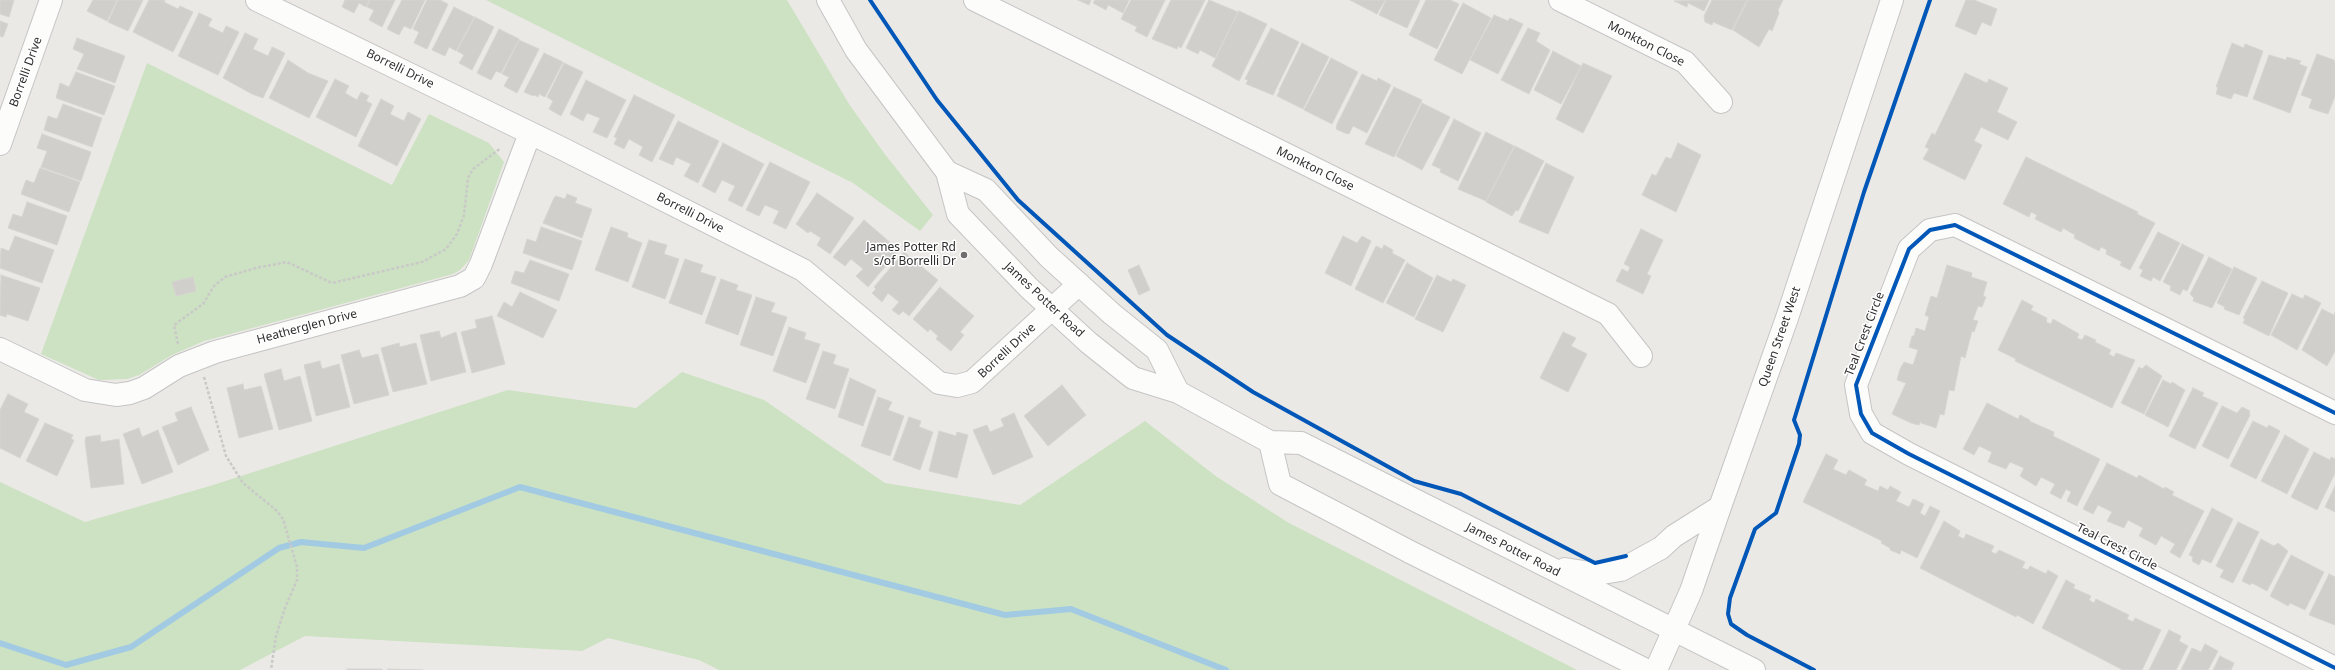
<!DOCTYPE html>
<style>
body{margin:0}
canvas{display:block;background:#ebe9e5}
</style>
<canvas width="2335" height="670"></canvas>
<script>
const context = document.querySelector('canvas').getContext('2d');
context.lineJoin = 'round';
function paint(path, color) {
  context.fillStyle = color;
  context.fill(path, 'evenodd');
}
function shape(rows) {
  const path = new Path2D();
  for (const r of rows) {
    path.moveTo(r[0], r[1]);
    for (let i = 2; i < r.length; i += 2) path.lineTo(r[i], r[i + 1]);
  }
  return path;
}
function strokePath(path, color, width, dash) {
  context.strokeStyle = color;
  context.lineWidth = width;
  context.lineCap = dash ? 'butt' : 'round';
  context.setLineDash(dash || []);
  context.stroke(path);
}
function label(font, color, halo, rows, align = 'center') {
  context.font = font + ' "Noto Sans",sans-serif';
  context.lineWidth = 3;
  context.setLineDash([]);
  context.textBaseline = 'middle';
  context.strokeStyle = halo;
  context.fillStyle = color;
  for (const [text, x, y, turn = 0] of rows) {
    context.save();
    context.translate(x, y);
    context.rotate((+turn || 0) * Math.PI / 180);
    context.textAlign = isNaN(turn) ? turn : align;
    if (halo) context.strokeText(text, 0, 0);
    context.fillText(text, 0, 0);
    context.restore();
  }
}
paint(shape([
 [486,0,787,0,849,104,884,153,933,215,920,231,853,183],
 [147,63,392,185,429,114,489,143,504,162,469,260,460,270,453,274,204,341,172,355,139,375,127,379,99,380,41,354],
 [682,372,764,400,885,483,1020,505,1145,421,1217,477,1289,523,1577,670,719,670,699,660,608,638,582,651,305,636,240,670,0,670,0,482,85,522,210,486,508,390,636,408]
]), '#cce2c2');
strokePath(shape([
 [0,643,66,665,131,647,279,548,301,542,364,548,520,487,1005,615,1071,609,1226,670]
]), '#a2cbe3', 6);
const building = shape([
 [0,0,14,0,9,17,0,14,0,0],
 [93,0,117,0,107,21,87,11,93,0],
 [118,0,143,0,128,31,108,22,118,0],
 [149,0,165,0,164,2,178,9,180,6,193,12,173,52,133,32,149,0],
 [345,0,369,0,366,7,359,3,354,13,342,7,345,0],
 [370,0,395,0,382,27,369,20,374,10,367,7,370,0],
 [402,0,425,0,411,29,404,26,399,35,387,29,402,0],
 [427,0,440,0,448,4,427,49,414,43,419,32,413,29,427,0],
 [1078,0,1091,0,1089,5,1078,0],
 [1095,0,1129,0,1123,13,1108,5,1106,10,1093,3,1095,0],
 [1131,0,1165,0,1147,37,1135,31,1137,27,1121,19,1131,0],
 [1171,0,1205,0,1181,48,1178,46,1177,49,1152,39,1171,0],
 [1209,0,1238,12,1215,58,1200,50,1198,54,1186,48,1209,0],
 [1350,0,1385,0,1377,14,1350,0],
 [1386,0,1420,0,1407,28,1379,15,1386,0],
 [1426,0,1450,0,1459,4,1437,49,1409,35,1426,0],
 [1709,0,1704,11,1688,3,1687,7,1674,1,1709,0],
 [1712,0,1747,0,1732,30,1713,22,1712,25,1705,22,1704,16,1712,0],
 [1748,0,1783,0,1778,10,1779,13,1772,31,1769,29,1759,47,1733,30,1748,0],
 [1966,0,1974,0,1997,9,1991,26,1982,22,1976,35,1955,26,1966,0],
 [1463,3,1491,18,1462,74,1434,60,1463,3],
 [454,7,474,17,456,51,449,47,445,56,432,50,454,7],
 [1239,11,1267,24,1239,81,1212,66,1239,11],
 [199,13,212,19,208,26,223,33,226,26,239,32,218,75,178,56,199,13],
 [1494,15,1508,21,1510,18,1523,24,1498,74,1470,60,1494,15],
 [475,17,494,27,472,70,459,63,464,55,457,51,475,17],
 [0,21,8,24,3,37,0,36,0,21],
 [1271,28,1299,42,1273,95,1246,84,1248,80,1245,79,1271,28],
 [1528,28,1540,33,1536,41,1550,50,1529,94,1501,80,1528,28],
 [499,29,519,39,501,73,496,71,491,80,477,73,499,29],
 [245,33,258,39,253,49,268,56,272,47,285,53,263,98,252,94,223,78,245,33],
 [77,38,125,56,115,83,77,69,84,54,73,49,77,38],
 [519,40,539,49,517,93,504,86,509,77,502,74,519,40],
 [1302,43,1329,57,1303,109,1277,96,1280,90,1279,90,1302,43],
 [2232,43,2244,48,2245,44,2263,51,2247,97,2234,93,2231,99,2216,94,2218,87,2216,87,2232,43],
 [1553,51,1581,66,1561,104,1534,90,1553,51],
 [544,53,563,62,545,97,539,94,538,97,534,95,533,96,524,92,544,53],
 [2317,54,2334,60,2335,63,2335,96,2328,114,2309,108,2312,99,2301,95,2317,54],
 [2269,55,2286,60,2287,57,2301,61,2299,64,2307,67,2290,113,2253,99,2269,55],
 [1331,58,1358,72,1332,124,1304,110,1331,58],
 [288,60,308,73,328,81,309,118,269,98,288,60],
 [564,63,583,72,561,116,549,109,553,101,547,97,564,63],
 [1583,63,1612,76,1583,133,1556,119,1583,63],
 [76,72,115,86,104,115,56,98,60,83,69,87,76,72],
 [1965,73,1987,83,1989,79,2008,88,1997,112,2017,122,2008,140,1981,127,1974,141,1982,145,1965,180,1923,159,1929,149,1925,147,1932,133,1935,135,1965,73],
 [1362,74,1377,81,1378,78,1391,85,1367,133,1353,126,1349,134,1345,133,1336,129,1337,124,1362,74],
 [335,79,349,86,345,93,357,100,361,92,369,96,366,101,372,104,356,137,316,117,335,79],
 [586,80,626,100,607,138,593,132,600,118,587,113,583,121,570,114,586,80],
 [1394,87,1422,100,1394,157,1365,144,1394,87],
 [634,95,675,115,652,162,639,155,643,147,629,139,624,149,614,144,617,138,614,137,634,95],
 [381,99,394,106,390,114,404,121,408,112,421,119,397,166,358,146,381,99],
 [1422,103,1450,117,1422,170,1396,156,1422,103],
 [63,104,102,118,92,147,44,130,48,116,57,119,63,104],
 [1454,119,1481,133,1458,181,1440,172,1441,169,1432,165,1454,119],
 [678,121,719,141,698,183,684,176,691,164,676,157,673,165,659,159,678,121],
 [1486,132,1514,146,1486,201,1458,189,1486,132],
 [42,134,91,152,81,181,41,167,47,151,37,148,42,134],
 [723,143,764,164,742,207,728,200,735,186,722,180,715,193,702,186,723,143],
 [1678,143,1701,155,1676,212,1642,195,1652,174,1656,176,1666,157,1671,159,1678,143],
 [1515,146,1544,161,1518,211,1516,210,1512,216,1486,202,1515,146],
 [2026,157,2138,212,2137,214,2155,223,2130,270,2120,265,2122,262,2106,254,2107,250,2101,247,2099,251,2074,238,2075,235,2063,228,2061,232,2035,219,2037,215,2031,212,2029,217,2003,204,2026,157],
 [770,162,810,182,786,229,773,223,779,211,765,205,759,216,746,210,770,162],
 [1546,163,1574,177,1548,234,1519,222,1546,163],
 [40,168,80,182,69,212,21,194,26,180,34,183,40,168],
 [817,193,854,218,830,254,817,245,821,238,810,231,808,233,796,224,817,193],
 [567,194,577,198,575,203,592,209,582,238,543,223,554,198,556,196,565,199,567,194],
 [27,202,67,216,57,245,8,228,13,214,22,217,27,202],
 [864,220,899,250,868,287,856,276,863,269,851,259,845,266,833,257,864,220],
 [541,227,582,241,572,270,523,253,527,239,536,242,541,227],
 [611,227,628,233,627,237,642,243,628,282,595,270,611,227],
 [1641,229,1663,240,1647,274,1651,276,1643,294,1616,281,1622,269,1628,272,1630,267,1624,264,1641,229],
 [2158,232,2180,243,2160,281,2153,277,2151,281,2140,276,2143,270,2139,268,2158,232],
 [15,236,54,250,42,283,0,268,1,248,9,251,15,236],
 [1343,236,1357,243,1362,236,1371,241,1351,286,1325,273,1343,236],
 [649,240,667,245,664,254,679,259,665,299,632,287,649,240],
 [2182,244,2204,255,2187,291,2183,289,2180,295,2170,290,2171,286,2163,282,2182,244],
 [1384,245,1393,250,1392,253,1405,260,1383,303,1355,289,1376,246,1382,249,1384,245],
 [904,252,938,280,909,316,903,311,899,315,892,310,899,302,888,293,882,302,872,293,876,289,874,287,904,252],
 [2209,257,2232,269,2212,308,2193,301,2194,298,2190,294,2209,257],
 [685,259,703,265,700,272,716,277,702,315,669,303,685,259],
 [530,260,569,274,559,301,511,283,515,271,524,273,530,260],
 [1407,263,1433,278,1414,317,1386,303,1407,263],
 [1139,265,1150,290,1139,295,1128,270,1139,265],
 [1947,265,1972,273,1971,277,1987,282,1983,296,1986,297,1982,307,1978,306,1973,320,1978,321,1974,332,1972,331,1965,358,1961,356,1954,391,1949,390,1944,415,1940,414,1936,428,1921,423,1921,421,1919,425,1911,423,1892,414,1906,383,1897,380,1900,369,1904,362,1913,365,1918,350,1909,347,1912,336,1914,336,1916,328,1925,331,1929,317,1925,315,1931,296,1937,298,1947,265],
 [2234,267,2257,278,2239,315,2224,309,2225,307,2217,303,2234,267],
 [1,275,40,288,28,321,7,314,6,317,0,315,1,275],
 [1437,275,1451,282,1453,279,1466,285,1443,332,1415,319,1437,275],
 [193,277,196,291,176,296,172,282,193,277],
 [721,279,738,285,736,290,752,295,738,335,705,323,721,279],
 [2262,281,2288,293,2269,336,2243,323,2245,319,2243,318,2262,281],
 [940,287,974,316,960,332,964,335,951,351,936,339,938,336,930,329,928,332,913,319,940,287],
 [520,292,557,310,543,338,497,316,504,302,512,307,520,292],
 [2292,294,2303,299,2305,295,2321,303,2297,350,2271,335,2292,294],
 [756,297,775,303,771,312,787,317,773,356,740,345,756,297],
 [2022,300,2033,306,2031,310,2047,318,2046,322,2051,324,2053,319,2079,334,2077,338,2082,340,2085,335,2096,340,2095,342,2111,350,2109,354,2114,357,2116,353,2135,360,2112,408,2015,361,2016,359,1998,350,2022,300],
 [2322,309,2334,315,2335,312,2335,351,2327,366,2302,350,2322,309],
 [492,316,505,364,472,373,461,332,477,328,475,320,492,316],
 [789,327,806,333,804,339,820,344,806,383,773,371,789,327],
 [439,331,441,338,456,332,466,372,431,381,420,335,439,331],
 [1563,332,1576,338,1571,346,1587,354,1568,392,1540,378,1563,332],
 [399,343,400,347,416,343,427,384,393,392,381,348,399,343],
 [359,350,362,358,378,354,389,395,354,404,341,355,359,350],
 [823,351,836,355,833,364,849,369,835,409,806,399,823,351],
 [320,361,322,369,339,364,350,407,316,416,304,365,320,361],
 [2146,365,2162,376,2144,414,2121,403,2139,367,2142,369,2146,365],
 [281,369,284,381,300,376,312,421,279,430,264,374,281,369],
 [850,378,876,390,863,426,838,417,850,378],
 [2163,380,2171,384,2172,382,2185,390,2168,427,2145,415,2163,380],
 [243,384,244,390,261,386,273,429,239,438,227,388,243,384],
 [1062,385,1086,415,1048,446,1024,416,1062,385],
 [2193,388,2204,393,2202,396,2218,403,2195,449,2169,436,2193,388],
 [8,394,28,404,24,412,39,419,20,458,0,448,0,410,8,394],
 [878,397,892,402,888,410,904,416,890,456,861,446,878,397],
 [1987,403,2018,419,2020,415,2030,420,2029,421,2054,432,2053,436,2100,459,2077,506,2067,501,2071,492,2066,489,2061,499,2050,493,2055,484,2041,477,2036,486,2020,476,2024,468,2010,462,2006,469,1988,462,1992,452,1979,446,1974,455,1963,449,1987,403],
 [2222,406,2237,413,2242,407,2250,411,2249,414,2250,415,2228,459,2202,446,2222,406],
 [191,407,209,450,178,465,162,427,178,421,175,413,191,407],
 [1014,413,1033,457,993,475,973,430,987,425,990,432,1004,426,1001,419,1014,413],
 [909,417,921,421,919,427,933,432,920,470,893,460,909,417],
 [2253,421,2267,428,2269,425,2280,431,2256,479,2230,466,2253,421],
 [45,423,73,435,71,439,74,440,57,476,26,461,45,423],
 [139,428,142,437,158,430,173,472,142,484,123,434,139,428],
 [939,431,956,436,957,432,968,435,957,478,929,471,939,431],
 [100,435,101,442,119,439,124,484,91,488,85,441,86,437,100,435],
 [2285,435,2309,449,2287,494,2261,481,2285,435],
 [2314,452,2330,460,2331,457,2335,459,2335,473,2317,510,2291,497,2314,452],
 [1826,454,1838,460,1833,469,1846,475,1849,470,1867,480,1864,485,1878,491,1880,486,1888,490,1890,486,1901,492,1896,501,1909,507,1913,499,1924,504,1920,513,1925,516,1930,506,1940,511,1917,558,1901,550,1900,554,1890,550,1890,548,1881,543,1882,541,1803,502,1826,454],
 [2107,463,2137,478,2139,475,2164,489,2165,487,2174,492,2172,495,2204,511,2180,558,2170,552,2175,544,2161,536,2156,545,2139,536,2143,528,2128,520,2124,528,2107,521,2112,512,2098,505,2093,514,2083,509,2107,463],
 [2335,486,2335,512,2325,507,2335,486],
 [2212,508,2233,519,2211,563,2202,559,2199,565,2192,561,2193,557,2189,555,2212,508],
 [1944,521,1960,531,1958,536,1964,539,1966,534,1994,546,1991,552,1996,554,1999,550,2025,562,2022,568,2028,570,2030,566,2046,574,2048,570,2058,576,2033,624,2017,615,2016,617,1920,568,1944,521],
 [2238,522,2259,532,2233,583,2220,577,2224,570,2216,566,2238,522],
 [2261,539,2274,546,2278,543,2288,551,2267,591,2252,583,2250,585,2242,581,2261,539],
 [2291,555,2324,572,2305,610,2290,603,2288,606,2270,596,2291,555],
 [2329,574,2335,577,2335,625,2309,615,2329,574],
 [2066,580,2075,585,2073,588,2091,596,2089,600,2094,603,2096,599,2129,615,2127,619,2133,622,2135,618,2161,630,2142,670,2123,670,2042,628,2066,580],
 [2169,630,2181,636,2179,641,2188,646,2176,670,2149,670,2169,630],
 [2205,644,2218,651,2208,670,2181,670,2192,648,2201,652,2205,644],
 [2220,656,2234,663,2231,670,2213,670,2220,656],
 [347,669,382,669,382,670,347,670,347,669],
 [388,669,423,670,388,670,388,669]
]);
paint(building, '#d0cfcb');
strokePath(building, '#d6d5d1', 1);
const minor = shape([
 [257,0,561,148,803,270,939,383,957,386,972,382,1079,284],
 [975,0,1608,314,1641,356],
 [1560,0,1685,62,1721,102],
 [0,144,51,0],
 [0,349,85,390,116,395,130,393,144,388,179,366,215,352,460,286,474,278,481,264,530,133],
 [2335,413,1955,225,1930,230,1909,249,1856,385,1861,414,1872,433,1909,454,2335,668]
]);
const secondary = shape([
 [828,0,856,50,947,172,958,214,1029,288,1089,343,1133,378,1178,392,1270,442,1301,443,1754,670],
 [947,172,986,190,1049,257,1112,314,1157,350,1178,392],
 [1270,442,1280,484,1412,553,1646,670],
 [1565,569,1596,574,1621,570,1661,548,1674,536,1720,507],
 [1656,670,1691,591,1720,507,1787,318,1892,0]
]);
strokePath(minor, '#c6c5c5', 24);
strokePath(secondary, '#c6c5c5', 24);
strokePath(shape([
 [178,344,174,325,203,304,214,286,225,277,256,268,287,262,332,283,422,262,446,249,457,234,464,215,468,178,473,169,501,148],
 [204,377,226,456,243,483,276,510,283,519,297,567,297,580,285,608,276,636,271,670]
]), '#c9c9c8', 2.5, [3, 2]);
strokePath(minor, '#fcfcfb', 22);
strokePath(secondary, '#fcfcfb', 22);
strokePath(shape([
 [870,0,937,100,1018,200,1167,335,1253,392,1414,481,1461,494,1595,563,1626,556],
 [2335,413,1955,225,1930,230,1909,249,1856,385,1861,414,1872,433,1909,454,2335,668],
 [1814,670,1747,635,1731,624,1728,614,1730,598,1755,529,1776,513,1799,444,1800,435,1794,420,1864,192,1930,0]
]), '#0057b8', 4);
for (const [x, y, r, color] of [
 [964,255,4,"#706f6e"]
]) {
  const dot = new Path2D();
  dot.arc(x, y, r, 0, 2 * Math.PI);
  context.fillStyle = color;
  context.fill(dot);
  strokePath(dot, '#fff', 1.5);
}
label('12px', '#2e2e2e', '#fff', [
 ["Monkton Close",1646,44,27],
 ["Borrelli Drive",400,69,26],
 ["Borrelli Drive",26,72,-70],
 ["Monkton Close",1315,169,26],
 ["Borrelli Drive",690,213,27],
 ["James Potter Road",1044,300,43],
 ["Heatherglen Drive",307,327,-15],
 ["Teal Crest Circle",1865,334,-69],
 ["Queen Street West",1780,337,-71],
 ["Borrelli Drive",1007,351,-43],
 ["Teal Crest Circle",2117,547,27],
 ["James Potter Road",1513,550,27]
]);
label('12px', '#2e2e2e', '#fff', [
 ["James Potter Rd",956,248],
 ["s/of Borrelli Dr",956,262]
], 'right');
</script>
